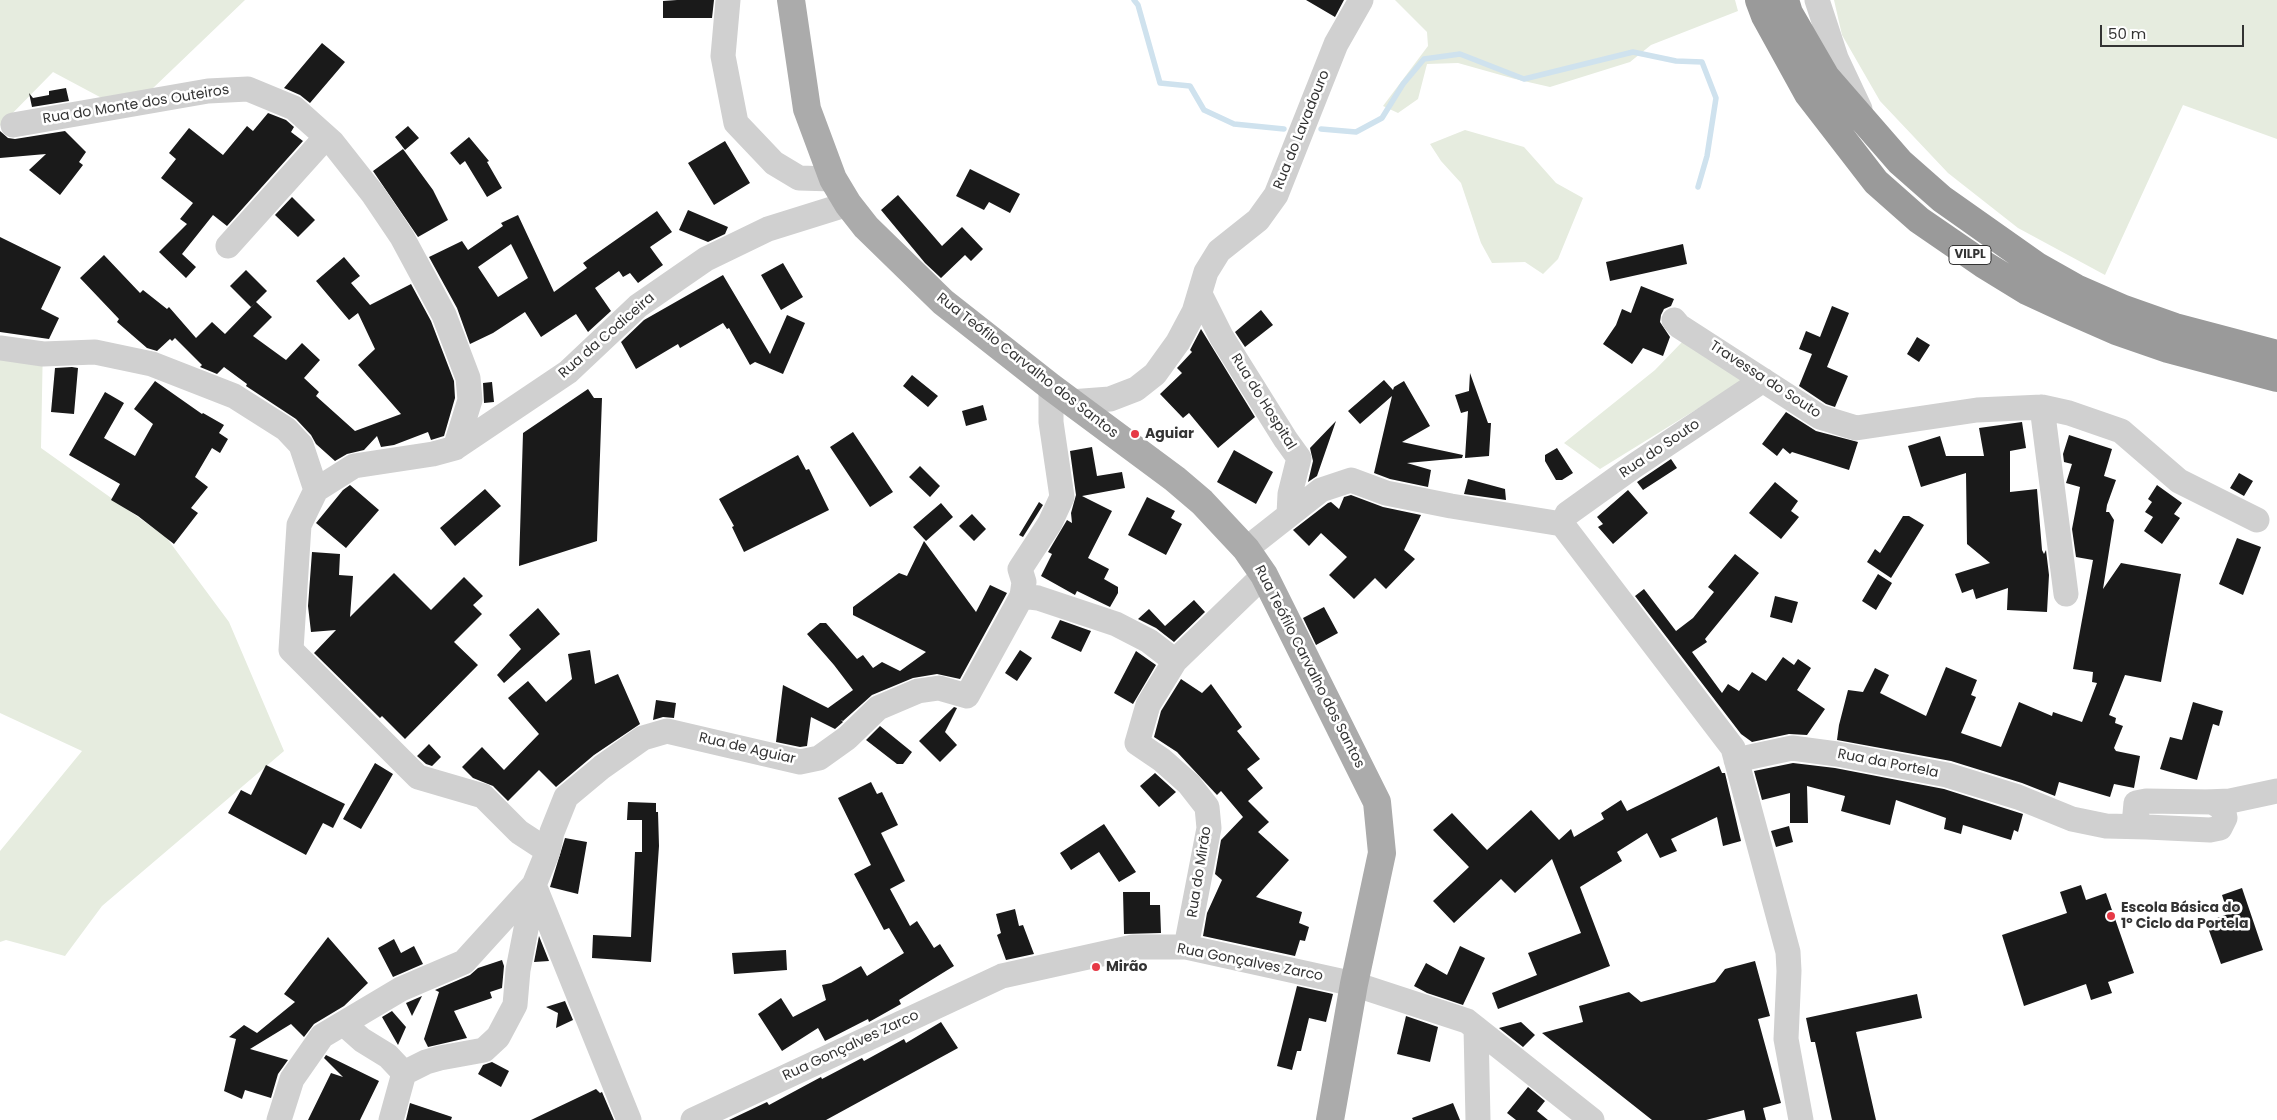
<!DOCTYPE html>
<meta charset="utf-8">
<style>
body{margin:0}
#map{position:relative;width:2277px;height:1120px;overflow:hidden;background:#fff;font-family:Poppins,sans-serif}
canvas{display:block}
.scale{position:absolute;left:2100px;top:25px;width:144px;height:22px;box-sizing:border-box;border:2px solid #333;border-top:0;padding-left:6px;font-size:15px;line-height:18px;white-space:nowrap;color:#333;-webkit-text-stroke:4px #fff;paint-order:stroke}
</style>
<div id="map">
<canvas width="2277" height="1120"></canvas>
<div class="scale">50 m</div>
</div>
<script>
const context = document.querySelector('canvas').getContext('2d');
context.lineJoin = 'round';
function paint(path, color) {
  context.fillStyle = color;
  context.fill(path, 'evenodd');
}
function shape(rows) {
  const path = new Path2D();
  for (const r of rows) {
    path.moveTo(r[0], r[1]);
    for (let i = 2; i < r.length; i += 2) path.lineTo(r[i], r[i + 1]);
  }
  return path;
}
function strokePath(path, color, width, dash) {
  context.strokeStyle = color;
  context.lineWidth = width;
  context.lineCap = dash ? 'butt' : 'round';
  context.setLineDash(dash || []);
  context.stroke(path);
}
function label(font, color, halo, rows, align = 'center') {
  context.font = font + ' Poppins,sans-serif';
  context.lineWidth = 5;
  context.setLineDash([]);
  context.textBaseline = 'middle';
  context.strokeStyle = halo;
  context.fillStyle = color;
  for (const [text, x, y, turn = 0] of rows) {
    context.save();
    context.translate(x, y);
    context.rotate((+turn || 0) * Math.PI / 180);
    context.textAlign = isNaN(turn) ? turn : align;
    if (halo) context.strokeText(text, 0, 0);
    context.fillText(text, 0, 0);
    context.restore();
  }
}
paint(shape([
 [0,0,245,0,128,112,53,72,0,126],
 [1395,0,1735,0,1738,11,1651,45,1630,62,1550,87,1515,79,1458,63,1427,64,1418,99,1398,113,1383,106,1428,46,1427,32],
 [1834,0,2277,0,2277,139,2183,105,2105,275,2018,228,1948,173,1880,101,1842,35],
 [1465,130,1524,147,1556,183,1583,198,1558,259,1543,274,1525,262,1492,263,1481,243,1461,183,1441,161,1430,144],
 [43,341,41,448,166,537,229,622,284,751,102,906,65,956,6,940,0,942,0,851,82,751,0,713,0,356],
 [1683,341,1744,380,1600,469,1564,443,1655,370]
]), '#e6ecdf');
strokePath(shape([
 [1134,0,1138,5,1160,83,1190,86,1204,110,1234,124,1284,129],
 [1321,129,1356,132,1382,118,1403,84,1424,59,1460,54,1524,79,1633,52,1676,61,1702,62,1716,98,1707,156,1698,187]
]), '#cfe2ee', 5.5);
paint(shape([
 [677,0,714,0,712,18,663,18,663,1],
 [1306,0,1344,0,1335,17],
 [322,43,345,62,310,103,300,95,284,88],
 [66,88,69,101,32,107,29,93,33,98,49,95,49,91],
 [268,113,286,120,294,127,291,132,303,141,227,226,213,215,182,254,196,267,186,278,159,252,187,224,180,219,193,203,161,178,176,159,169,153,189,128,223,155,247,126,253,131],
 [408,126,419,138,405,150,395,137],
 [0,131,8,138,15,139,65,131,86,152,79,162,83,165,60,195,29,170,46,154,0,158],
 [469,137,489,161,487,162,502,188,487,197,465,161,460,165,450,153],
 [725,141,750,183,714,205,688,163],
 [403,149,433,190,448,220,418,237,373,171],
 [970,169,1020,194,1010,213,989,202,984,210,956,196],
 [898,195,942,246,962,227,983,249,971,261,965,255,941,278,925,263,881,210],
 [292,197,315,220,298,237,275,215],
 [688,210,728,227,725,234,708,242,679,230],
 [657,211,672,232,650,247,663,265,638,283,630,273,623,277,619,271,595,288,611,311,588,332,576,314,541,337,525,312,493,333,470,344,457,308,429,257,462,241,468,250,503,226,501,223,518,215,554,292,587,268,583,263],
 [511,244,528,278,498,297,478,267],
 [0,237,61,267,41,309,59,318,49,339,0,332],
 [1683,244,1687,264,1610,281,1606,262],
 [104,255,140,293,143,290,167,309,169,307,196,338,212,322,225,334,256,302,272,317,253,336,286,360,302,343,320,360,304,378,319,392,316,396,355,431,401,414,358,365,375,349,358,313,349,320,316,281,344,257,360,276,351,283,370,305,411,284,431,321,454,381,455,398,444,436,431,440,428,432,394,445,381,447,377,436,364,450,347,454,335,461,316,444,311,435,296,419,246,386,247,384,224,367,217,374,200,367,202,365,175,338,172,341,170,339,157,351,147,348,117,322,119,319,80,278],
 [783,263,803,297,781,310,761,275],
 [246,270,267,291,251,307,230,286],
 [723,275,770,354,787,315,805,323,783,374,755,362,750,365,729,328,727,329,723,323,680,348,678,344,636,369,621,342,644,320],
 [1641,286,1674,299,1671,306,1664,309,1661,315,1660,322,1670,337,1663,356,1643,348,1632,364,1603,344,1616,325,1622,309,1631,313],
 [1832,306,1849,313,1827,367,1848,376,1835,407,1826,404,1799,386,1812,354,1799,349,1806,331,1820,337],
 [1261,310,1273,325,1245,347,1235,332],
 [1201,329,1255,417,1218,448,1189,413,1183,418,1160,394,1182,373,1177,368,1192,352,1190,350],
 [1917,337,1930,345,1919,362,1907,354],
 [72,367,78,368,74,414,51,412,55,368],
 [1470,373,1488,423,1491,423,1489,456,1465,458,1468,411,1461,413,1455,395,1469,391],
 [912,375,938,396,928,407,903,386],
 [1384,380,1393,390,1394,387,1404,381,1430,426,1402,442,1463,455,1462,458,1407,463,1431,470,1428,487,1390,479,1374,473,1392,396,1360,424,1348,411],
 [155,381,202,414,203,413,224,425,219,433,228,439,220,453,212,448,195,477,208,487,191,508,198,513,174,544,138,516,111,500,120,484,69,455,105,392,124,403,104,438,135,456,153,424,134,409],
 [492,382,494,402,484,403,483,383],
 [588,389,594,398,602,398,597,541,519,566,523,433],
 [983,405,987,420,966,426,962,411],
 [1786,412,1816,431,1858,442,1849,470,1792,452,1790,454,1783,448,1777,456,1762,444],
 [1336,421,1317,476,1308,482,1313,461,1310,448],
 [2022,422,2026,448,2010,451,2010,492,2037,489,2042,550,2044,554,2046,550,2049,575,2047,612,2007,610,2008,588,1976,599,1973,589,1962,593,1955,574,1990,563,1967,544,1966,473,1921,487,1908,446,1940,436,1946,456,1984,456,1979,428],
 [853,432,893,492,870,507,830,447],
 [2069,435,2112,449,2104,476,2116,480,2107,505,2106,512,2109,512,2114,520,2103,589,2121,563,2181,574,2161,682,2125,675,2109,715,2116,718,2115,723,2123,726,2114,748,2116,751,2140,756,2134,788,2114,784,2110,797,2059,782,2055,796,2022,783,1951,761,1837,740,1839,725,1848,690,1863,692,1875,668,1889,675,1880,693,1926,716,1946,667,1977,680,1971,695,1976,697,1961,733,2001,747,2019,702,2052,716,2053,712,2082,722,2097,683,2092,682,2093,672,2073,669,2093,560,2076,557,2072,529,2080,487,2066,483,2072,464,2064,462,2063,454],
 [1092,447,1097,476,1122,472,1125,488,1082,496,1112,511,1088,558,1109,569,1104,579,1118,587,1118,593,1110,607,1077,591,1075,595,1041,576,1052,554,1048,552,1067,520,1072,523,1071,513,1076,495,1070,451],
 [1557,448,1573,473,1562,480,1556,480,1545,461,1545,455],
 [1234,450,1273,472,1256,504,1217,482],
 [798,455,806,470,809,469,829,510,744,552,732,527,734,526,719,499],
 [1671,459,1677,468,1643,490,1637,482],
 [920,466,940,486,930,497,909,477],
 [2239,473,2253,481,2244,496,2230,488],
 [1468,479,1505,489,1506,500,1464,494],
 [1775,482,1798,501,1791,511,1799,517,1781,539,1749,513],
 [350,485,379,510,346,548,316,523,343,490],
 [2157,485,2182,503,2174,514,2180,518,2162,544,2144,531,2153,517,2145,512,2152,502,2148,499],
 [485,489,501,506,455,546,440,528],
 [1628,490,1648,513,1613,544,1598,527,1603,524,1597,517],
 [1351,495,1383,507,1421,515,1404,550,1415,559,1386,589,1375,578,1354,599,1329,575,1347,557,1321,533,1309,546,1293,530,1328,503,1331,502,1339,509,1344,497],
 [1147,497,1175,511,1171,518,1182,524,1166,555,1128,535],
 [1039,502,1043,505,1023,537,1019,535],
 [941,503,953,517,926,541,913,527],
 [972,514,986,529,974,541,959,526],
 [1903,516,1909,516,1924,525,1891,578,1867,562,1875,549,1880,553],
 [2237,538,2261,547,2243,595,2219,584],
 [924,541,976,612,990,585,1007,593,960,679,937,674,913,678,872,695,843,721,841,720,843,722,835,729,811,717,807,746,800,747,776,742,783,685,828,708,853,690,834,665,807,634,820,623,826,623,857,659,863,655,873,668,882,662,900,671,926,652,853,615,853,607,899,573,907,576],
 [312,552,340,554,339,575,353,576,350,617,394,573,431,610,464,577,483,596,473,605,482,614,454,642,478,665,405,739,382,716,380,718,314,653,336,630,311,632,308,606],
 [1735,554,1759,573,1705,639,1707,642,1692,652,1722,693,1728,684,1739,691,1752,672,1766,681,1783,657,1794,665,1798,659,1811,668,1797,690,1825,709,1807,735,1789,734,1752,742,1741,734,1635,596,1644,589,1676,631,1693,618,1714,592,1708,587],
 [1878,574,1892,583,1876,610,1862,601],
 [1775,596,1798,602,1792,623,1770,617],
 [1194,600,1205,612,1174,642,1156,628,1138,619,1149,609,1165,626],
 [1324,607,1338,633,1316,645,1303,618],
 [538,608,560,634,504,683,497,675,521,649,509,635],
 [1060,620,1091,631,1081,652,1051,638],
 [590,650,595,684,618,674,640,724,594,755,556,787,539,770,508,801,493,786,473,778,462,767,482,747,504,770,539,734,508,698,528,681,546,702,572,679,568,654],
 [1020,650,1032,658,1017,681,1005,673],
 [1136,651,1156,665,1133,704,1114,693],
 [1181,679,1202,693,1211,684,1242,727,1237,731,1260,759,1247,769,1263,788,1248,801,1269,822,1258,832,1289,860,1256,897,1302,912,1299,923,1309,927,1305,941,1300,940,1295,956,1203,936,1207,913,1222,880,1215,874,1221,840,1243,817,1221,791,1217,795,1177,752,1154,737,1161,711],
 [656,700,676,703,674,718,663,717,653,720],
 [2193,702,2223,711,2219,726,2213,724,2197,780,2160,769,2170,737,2182,740],
 [954,707,957,708,945,732,957,745,940,762,919,741],
 [880,726,912,752,903,764,897,764,866,740],
 [429,744,441,757,432,766,426,764,417,756],
 [375,763,393,774,361,829,343,819],
 [1793,763,1835,768,1944,789,2023,814,2018,832,2014,830,2011,840,1963,825,1961,834,1944,829,1946,818,1896,800,1890,825,1841,811,1845,796,1807,786,1808,823,1790,823,1790,793,1762,800,1754,771],
 [266,765,345,804,333,828,323,823,306,855,228,813,241,790,251,795],
 [1719,766,1722,773,1725,773,1741,841,1723,846,1717,817,1671,839,1677,851,1660,858,1647,833,1617,852,1622,861,1580,887,1610,966,1498,1009,1492,993,1537,975,1528,953,1581,933,1552,859,1515,893,1501,879,1454,923,1433,901,1469,867,1433,830,1452,813,1487,850,1531,810,1559,840,1571,829,1574,837,1604,819,1601,813,1621,800,1627,811],
 [1155,773,1176,792,1159,807,1140,786],
 [871,782,877,794,882,792,898,825,881,833,905,881,890,889,910,926,917,921,934,948,940,944,954,966,899,1000,901,1004,869,1022,868,1019,825,1041,818,1028,782,1051,758,1014,781,998,793,1017,826,1000,822,985,831,983,861,966,867,976,904,953,889,928,884,930,854,874,871,865,838,798],
 [628,802,656,803,656,812,658,812,659,846,651,962,592,958,593,935,631,937,635,852,642,852,642,820,627,820],
 [1104,824,1136,872,1119,882,1099,852,1071,870,1060,853],
 [1789,826,1793,842,1776,847,1771,831],
 [565,838,587,842,578,894,550,887],
 [2081,885,2086,900,2106,893,2134,973,2108,982,2112,993,2091,1000,2086,984,2024,1006,2002,935,2067,913,2060,892],
 [2242,888,2263,950,2221,964,2206,922,2228,914,2222,895],
 [1123,892,1150,892,1150,905,1160,905,1161,933,1124,934],
 [1015,909,1019,926,1023,925,1034,954,1006,960,997,935,1001,933,996,914],
 [539,936,549,961,534,962],
 [328,937,368,983,344,1006,314,1024,304,1037,291,1024,250,1049,288,1060,278,1074,271,1098,245,1090,242,1099,224,1091,236,1039,229,1037,244,1025,257,1033,295,1002,284,994],
 [394,939,401,953,414,946,423,964,393,977,378,948],
 [1460,946,1485,958,1463,1005,1427,993,1414,986,1426,963,1447,975],
 [786,950,787,970,734,974,732,953],
 [502,960,504,966,502,988,490,992,492,998,454,1011,467,1038,428,1047,424,1039,439,992,435,990,470,975,478,968],
 [1755,961,1770,1016,1758,1019,1781,1103,1763,1108,1766,1120,1746,1120,1744,1110,1706,1120,1652,1120,1542,1033,1583,1022,1579,1006,1629,992,1641,1002,1715,982,1725,969],
 [1297,986,1333,994,1326,1022,1309,1018,1301,1051,1297,1051,1292,1070,1277,1066],
 [1917,994,1922,1018,1856,1032,1876,1120,1832,1120,1815,1042,1811,1042,1806,1018],
 [422,996,412,1016,406,1003],
 [565,1001,573,1020,556,1028,558,1013,546,1007],
 [392,1011,406,1027,398,1045,382,1017],
 [1406,1016,1438,1027,1430,1062,1397,1054],
 [941,1022,958,1048,826,1120,729,1120,767,1102,769,1105,821,1077,822,1079,862,1058,864,1061,904,1039,906,1043],
 [1521,1022,1535,1035,1523,1047,1499,1028],
 [326,1055,379,1081,360,1120,308,1120,331,1073,343,1077,324,1058],
 [492,1062,509,1071,501,1087,478,1074,483,1065],
 [1528,1087,1545,1101,1537,1111,1548,1120,1516,1120,1507,1113],
 [596,1089,600,1093,602,1092,614,1120,531,1120],
 [410,1103,452,1117,451,1120,406,1120],
 [1453,1103,1460,1120,1413,1120,1412,1118]
]), '#1a1a1a');
strokePath(shape([
 [728,0,723,56,736,123,774,163,799,178,833,179],
 [1817,0,1836,58,1860,109],
 [13,125,208,91,248,89,294,108,332,142,373,194,402,237,444,315,468,378,470,400,455,448,433,454,354,466,316,490,299,525,291,650,418,777,483,796,519,832,548,851],
 [228,246,326,137],
 [1201,296,1221,336,1286,440,1299,458,1290,494,1289,514],
 [1674,320,1679,326,1820,417,1856,428,1977,410,2042,407,2069,413,2121,431,2179,481,2257,520],
 [0,348,43,354,95,352,152,364,234,396,286,429,301,445,316,490],
 [1070,402,1110,399,1136,389,1155,374,1178,342,1194,312,1206,272,1219,251,1258,220,1276,195,1336,44,1361,0],
 [2042,407,2066,594],
 [455,448,568,372,638,306,706,259,768,229,848,204],
 [1562,524,1567,514,1634,466,1763,380],
 [1246,549,1321,490,1351,480,1386,493,1451,506,1562,524,1733,748,1788,952,1789,971,1786,1039,1801,1120],
 [1022,596,1038,598,1116,624,1149,641,1175,661],
 [1736,760,1792,748,1837,754,1947,775,2018,797,2072,819,2106,826,2147,827],
 [2146,801,2212,802,2223,808,2225,818,2220,828,2210,830,2147,827,2140,824,2135,814,2136,803,2146,801],
 [2206,802,2230,801,2277,791],
 [1186,947,1209,828,1207,807,1189,784,1162,760,1137,743,1148,705,1175,661,1264,575],
 [344,1024,362,1040,388,1056,404,1073,391,1120],
 [1476,1028,1478,1120],
 [404,1073,426,1062,440,1058,484,1050,498,1037,515,1005,518,970,534,888],
 [279,1120,292,1079,322,1036,401,989,464,962,534,885],
 [629,1120,534,885,548,851,552,832,566,797,602,767,643,738,667,731,800,762,819,758,847,738,878,708,918,691,939,688,967,696,1022,596,1024,582,1020,569,1050,523,1062,497,1051,422,1051,387],
 [693,1120,1002,976,1133,947,1186,947,1354,984,1467,1021,1592,1120]
]), '#d0d0d0', 25);
strokePath(shape([
 [791,0,807,109,833,179,848,204,866,227,943,302,1051,387,1175,479,1202,502,1246,549,1264,575,1377,802,1382,853,1354,984,1330,1120]
]), '#ababab', 28);
strokePath(shape([
 [1759,0,1765,16,1808,94,1876,182,1919,220,1983,264,2027,291,2066,309,2116,331,2168,349,2277,378],
 [1785,0,1789,13,1826,77,1900,162,1942,199,2037,266,2076,288,2124,309,2175,327,2277,354]
]), '#9a9a9a', 28);
for (const [x, y, r, color] of [
 [1135,434,5,"#e63946"],
 [2111,916,5,"#e63946"],
 [1096,967,5,"#e63946"]
]) {
  const dot = new Path2D();
  dot.arc(x, y, r, 0, 2 * Math.PI);
  context.fillStyle = color;
  context.fill(dot);
  strokePath(dot, '#fff', 2);
}
for (const [x, y, w] of [
 [1970,255,42]
]) {
  const box = new Path2D();
  box.roundRect(x - w / 2, y - 9.5, w, 19, 4);
  context.fillStyle = '#fff';
  context.fill(box);
  strokePath(box, '#333', 1);
}
label('bold 12px', '#333', null, [
 ["VILPL",1970,255]
]);
label('14px', '#333', '#fff', [
 ["Rua do Monte dos Outeiros",136,105,-9],
 ["Rua do Lavadouro",1302,130,-68],
 ["Rua da Codiceira",607,336,-41],
 ["Rua Teófilo Carvalho dos Santos",1027,366,38],
 ["Travessa do Souto",1765,380,33],
 ["Rua do Hospital",1263,402,58],
 ["Rua do Souto",1660,449,-34],
 ["Rua Teófilo Carvalho dos Santos",1309,667,63],
 ["Rua de Aguiar",747,749,13],
 ["Rua da Portela",1888,764,11],
 ["Rua do Mirão",1200,872,-81],
 ["Rua Gonçalves Zarco",1250,963,11],
 ["Rua Gonçalves Zarco",851,1046,-25]
]);
label('bold 14px', '#333', '#fff', [
 ["Aguiar",1145,434],
 ["Escola Básica do",2121,908],
 ["1º Ciclo da Portela",2121,924],
 ["Mirão",1106,967]
], 'left');
</script>
